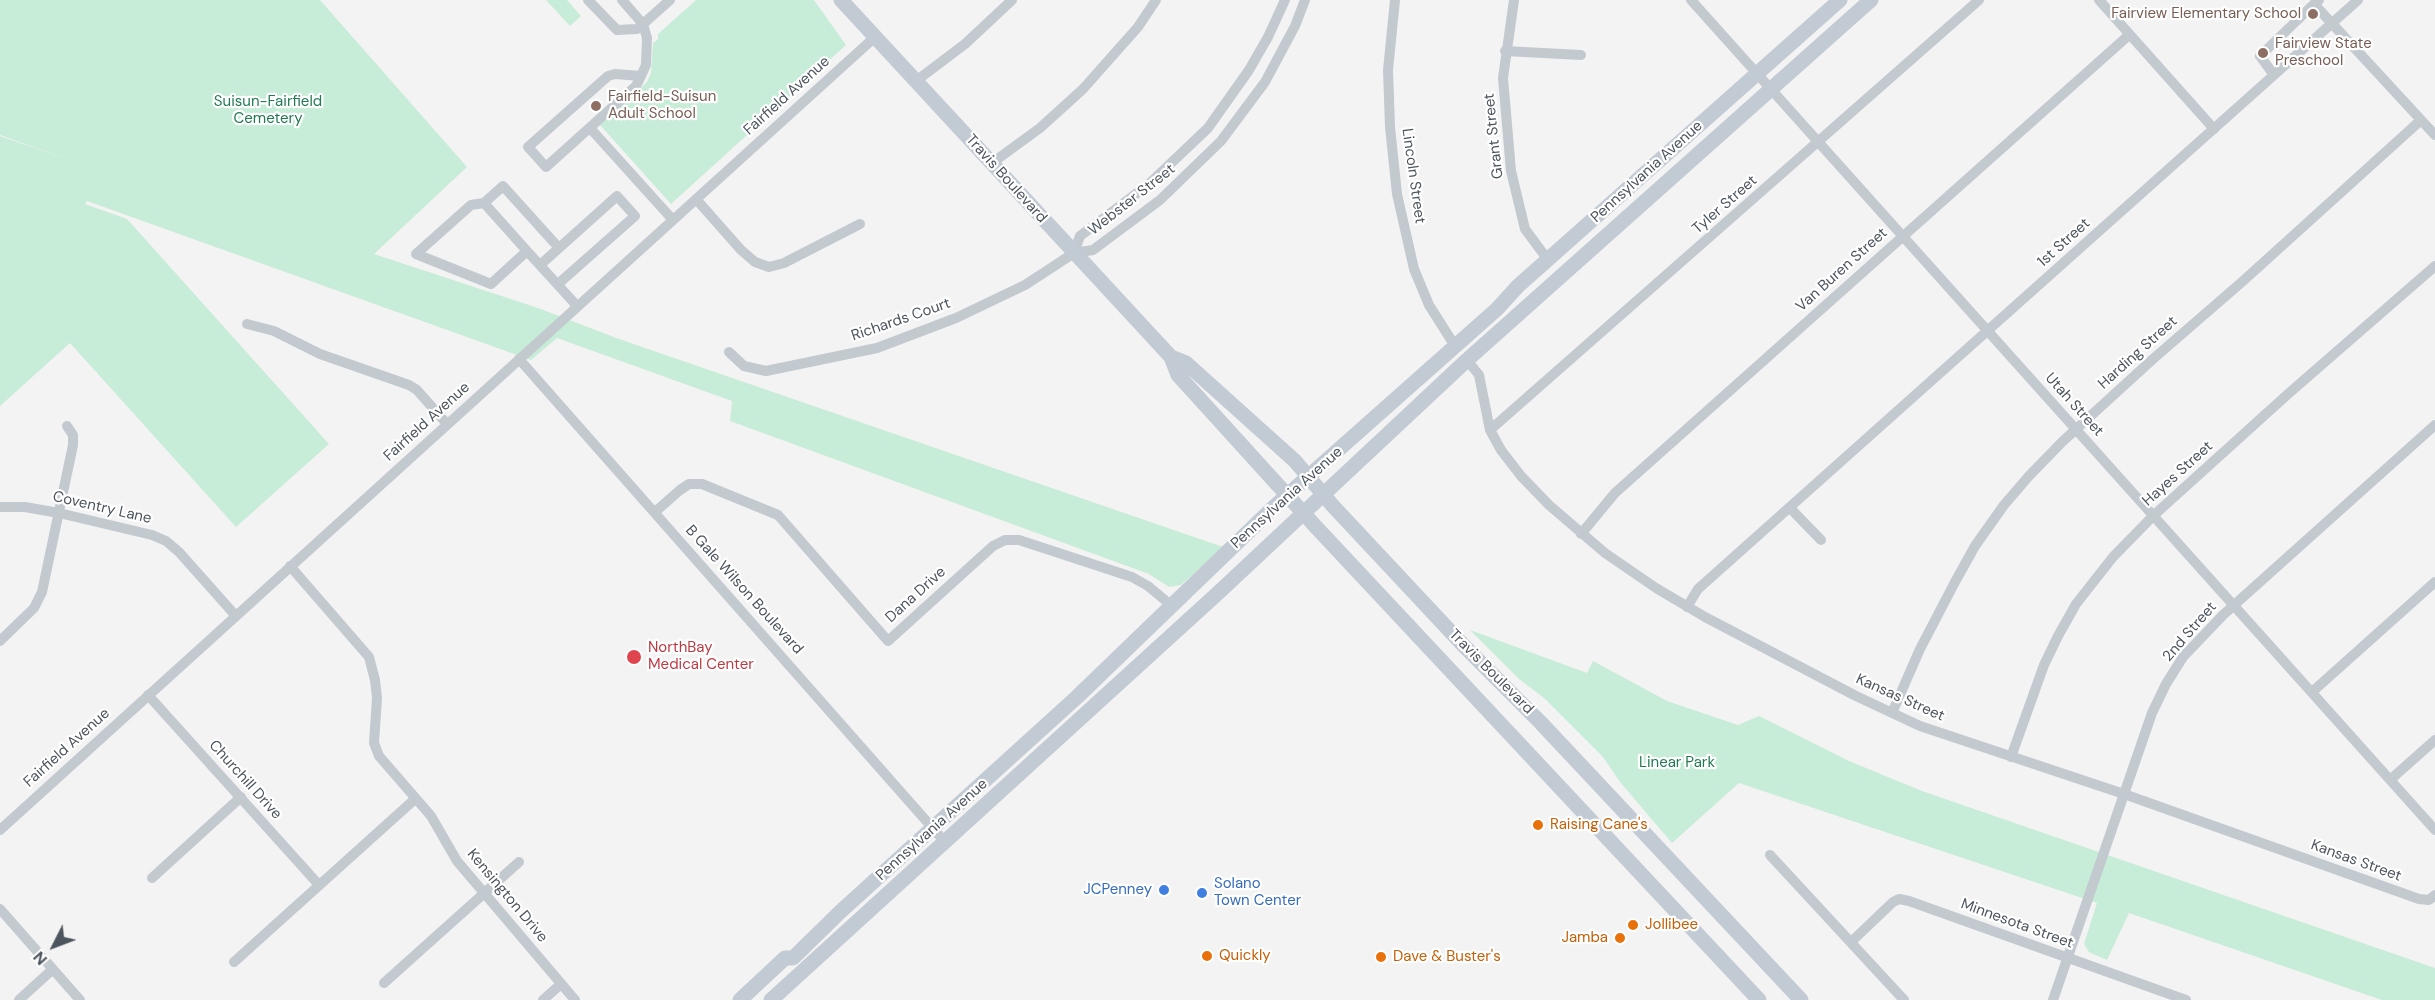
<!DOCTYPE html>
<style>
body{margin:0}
#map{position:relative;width:2435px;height:1000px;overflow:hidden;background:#f4f3f3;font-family:"DM Sans",sans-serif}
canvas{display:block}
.north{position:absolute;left:24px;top:916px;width:60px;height:60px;-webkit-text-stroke:4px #fff;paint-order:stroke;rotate:228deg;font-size:16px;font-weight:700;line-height:24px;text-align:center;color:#4c555e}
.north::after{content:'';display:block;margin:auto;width:21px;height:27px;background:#4c555e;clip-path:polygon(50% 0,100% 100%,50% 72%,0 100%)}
</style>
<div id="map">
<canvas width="2435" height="1000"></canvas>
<div class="north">N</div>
</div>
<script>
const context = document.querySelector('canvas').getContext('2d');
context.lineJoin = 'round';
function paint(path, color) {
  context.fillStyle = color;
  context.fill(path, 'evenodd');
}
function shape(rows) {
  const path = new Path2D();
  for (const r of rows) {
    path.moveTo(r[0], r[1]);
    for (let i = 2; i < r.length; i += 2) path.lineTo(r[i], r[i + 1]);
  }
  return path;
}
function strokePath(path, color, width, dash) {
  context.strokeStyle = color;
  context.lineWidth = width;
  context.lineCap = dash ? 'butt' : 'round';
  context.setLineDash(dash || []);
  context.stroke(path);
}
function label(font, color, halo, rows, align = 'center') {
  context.font = font + ' "DM Sans",sans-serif';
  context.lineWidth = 4.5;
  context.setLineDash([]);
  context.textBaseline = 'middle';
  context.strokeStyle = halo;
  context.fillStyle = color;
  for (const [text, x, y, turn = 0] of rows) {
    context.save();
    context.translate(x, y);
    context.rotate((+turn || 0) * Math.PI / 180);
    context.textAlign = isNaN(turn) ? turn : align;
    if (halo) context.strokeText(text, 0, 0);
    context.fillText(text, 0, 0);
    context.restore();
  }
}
paint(shape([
 [0,0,320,0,467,167,374,254,538,308,619,339,1223,547,1181,585,1169,587,1149,574,730,421,732,401,557,338,531,360,87,201,85,204,127,219,329,444,236,527,70,343,0,406,0,136,70,160,0,135],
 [546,0,567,0,581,16,570,26],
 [696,0,814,0,846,45,671,204,600,125,647,82,651,73,653,43,658,39,658,34],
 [1470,630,1587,673,1593,661,1667,701,1738,725,1759,716,1849,761,1922,791,2435,968,2435,1000,2382,1000,2129,913,2107,960,2089,952,2084,944,2097,903,1739,783,1672,843,1620,782,1603,757,1544,698,1519,679]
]), '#c7ecd7');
strokePath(shape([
 [588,0,617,30,637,29,643,24,622,0],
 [1395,0,1388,70,1390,127,1397,194,1414,269,1429,305,1455,346],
 [1514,0,1503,78,1511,171,1525,229,1548,260],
 [1691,0,2435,830],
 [2099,0,2214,129],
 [2319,0,2314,4,2435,135],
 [1505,51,1581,55],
 [615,74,641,76,636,86,546,167,528,147,608,76,615,74],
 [2274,75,2260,56,2314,4],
 [641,76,646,65,647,38,643,24,670,0],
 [916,81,965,44,1012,0],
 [590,128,673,220],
 [992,163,1040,128,1083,89,1138,27,1156,0],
 [696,199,741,250,755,262,769,267,784,263,860,224],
 [484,203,527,251],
 [1074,253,1080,236,1149,184,1208,128,1249,70,1268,37,1285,0],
 [540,265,559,248,503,186,484,203,471,205,416,254,491,284,527,251,577,306],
 [558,284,635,216,617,196,559,248],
 [247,324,274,331,320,354,409,385,417,390,447,424],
 [729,352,744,366,766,371,877,348,956,318,1025,285,1074,253,1093,250,1160,200,1221,141,1265,82,1295,26,1305,0],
 [519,359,944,841],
 [1467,360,1479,375,1490,430,1501,450,1521,476,1549,505,1605,553,1656,588,1705,617,1856,696,1920,726,2124,794,2419,899,2429,900,2435,895],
 [1490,430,1979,0],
 [0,507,25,507,59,513,152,535,166,541,179,552,235,615],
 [1790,508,1821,540],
 [655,512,680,490,689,484,702,484,778,515,888,641,993,546,1005,540,1019,540,1132,577,1148,586,1172,606],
 [1581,534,1615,493,2129,35],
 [290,566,369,657,375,680,377,698,374,743,379,756,431,816,457,861,575,1000],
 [1687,607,1698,589,2358,0],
 [0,641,34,608,42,592,73,445,73,435,67,426],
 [2312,692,2435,582],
 [148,695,319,885],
 [1892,713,1920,649,1955,582,1975,546,2004,505,2029,476,2062,442,2153,359,2243,281,2421,120],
 [2011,757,2044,665,2058,636,2076,604,2113,557,2153,516,2288,394,2435,266],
 [2390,780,2435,740],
 [0,830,875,37],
 [1770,855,1904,1000],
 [152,878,241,797],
 [0,909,80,1000],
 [1851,942,1893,902,1899,899,1909,901,2186,1000],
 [234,962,415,799],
 [384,983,519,862],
 [19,1000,53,969],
 [543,1000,561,984],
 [2053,1000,2152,713,2166,684,2183,657,2223,615,2435,425]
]), '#c2c9cf', 10);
strokePath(shape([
 [841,0,1171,357,1178,375,1316,527,1759,1000],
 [1171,357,1186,363,1295,461,1333,506,1464,646,1541,723,1801,1000],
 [740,1000,785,958,793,958,840,912,1077,697,1275,506,1497,309,1518,286,1840,0],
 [771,1000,1218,593,1467,360,1871,0]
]), '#c2cad4', 15);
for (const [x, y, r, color] of [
 [2313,14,6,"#8d6e63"],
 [2263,53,6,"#8d6e63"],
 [596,106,6,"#8d6e63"],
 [634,657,8,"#e0444e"],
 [1538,825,6,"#e8710a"],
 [1164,890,6,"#3f7fe0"],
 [1202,893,6,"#3f7fe0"],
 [1633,925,6,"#e8710a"],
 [1620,938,6,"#e8710a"],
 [1207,956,6,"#e8710a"],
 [1381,957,6,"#e8710a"]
]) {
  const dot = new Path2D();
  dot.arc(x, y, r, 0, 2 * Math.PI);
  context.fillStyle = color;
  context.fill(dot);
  strokePath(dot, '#fff', 2);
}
label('15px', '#785e54', '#fff', [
 ["Fairview Elementary School",2301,14,"right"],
 ["Fairview State",2275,44],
 ["Preschool",2275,61],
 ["Fairfield-Suisun",608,97],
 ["Adult School",608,114]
], 'left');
label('15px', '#4c555e', '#fff', [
 ["Fairfield Avenue",787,96,-42],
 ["Grant Street",1494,136,-96],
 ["Pennsylvania Avenue",1647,172,-42],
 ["Lincoln Street",1413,176,82],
 ["Travis Boulevard",1006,179,48],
 ["Webster Street",1132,200,-38],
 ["Tyler Street",1725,205,-41],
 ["1st Street",2064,243,-42],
 ["Van Buren Street",1842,270,-42],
 ["Richards Court",901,320,-19],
 ["Harding Street",2138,353,-42],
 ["Utah Street",2074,405,48],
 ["Fairfield Avenue",427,422,-42],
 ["Hayes Street",2178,474,-42],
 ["Pennsylvania Avenue",1287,498,-42],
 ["Coventry Lane",102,508,13],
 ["B Gale Wilson Boulevard",744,590,48],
 ["Dana Drive",916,595,-42],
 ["2nd Street",2190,632,-49],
 ["Travis Boulevard",1491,672,45],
 ["Kansas Street",1900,698,24],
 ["Fairfield Avenue",67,748,-42],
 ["Churchill Drive",245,780,48],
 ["Pennsylvania Avenue",932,830,-42],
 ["Kansas Street",2356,861,20],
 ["Kensington Drive",507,896,50],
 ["Minnesota Street",2017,924,20]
]);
label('15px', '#217a51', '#fff', [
 ["Suisun-Fairfield",268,102],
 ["Cemetery",268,119],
 ["Linear Park",1677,763]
]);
label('15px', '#be3a42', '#fff', [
 ["NorthBay",648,648],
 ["Medical Center",648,665]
], 'left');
label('15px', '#c56008', '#fff', [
 ["Raising Cane's",1550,825],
 ["Jollibee",1645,925],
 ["Jamba",1608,938,"right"],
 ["Quickly",1219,956],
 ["Dave & Buster's",1393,957]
], 'left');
label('15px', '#366cbe', '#fff', [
 ["Solano",1214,884],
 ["Town Center",1214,901],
 ["JCPenney",1152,890,"right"]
], 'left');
</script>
